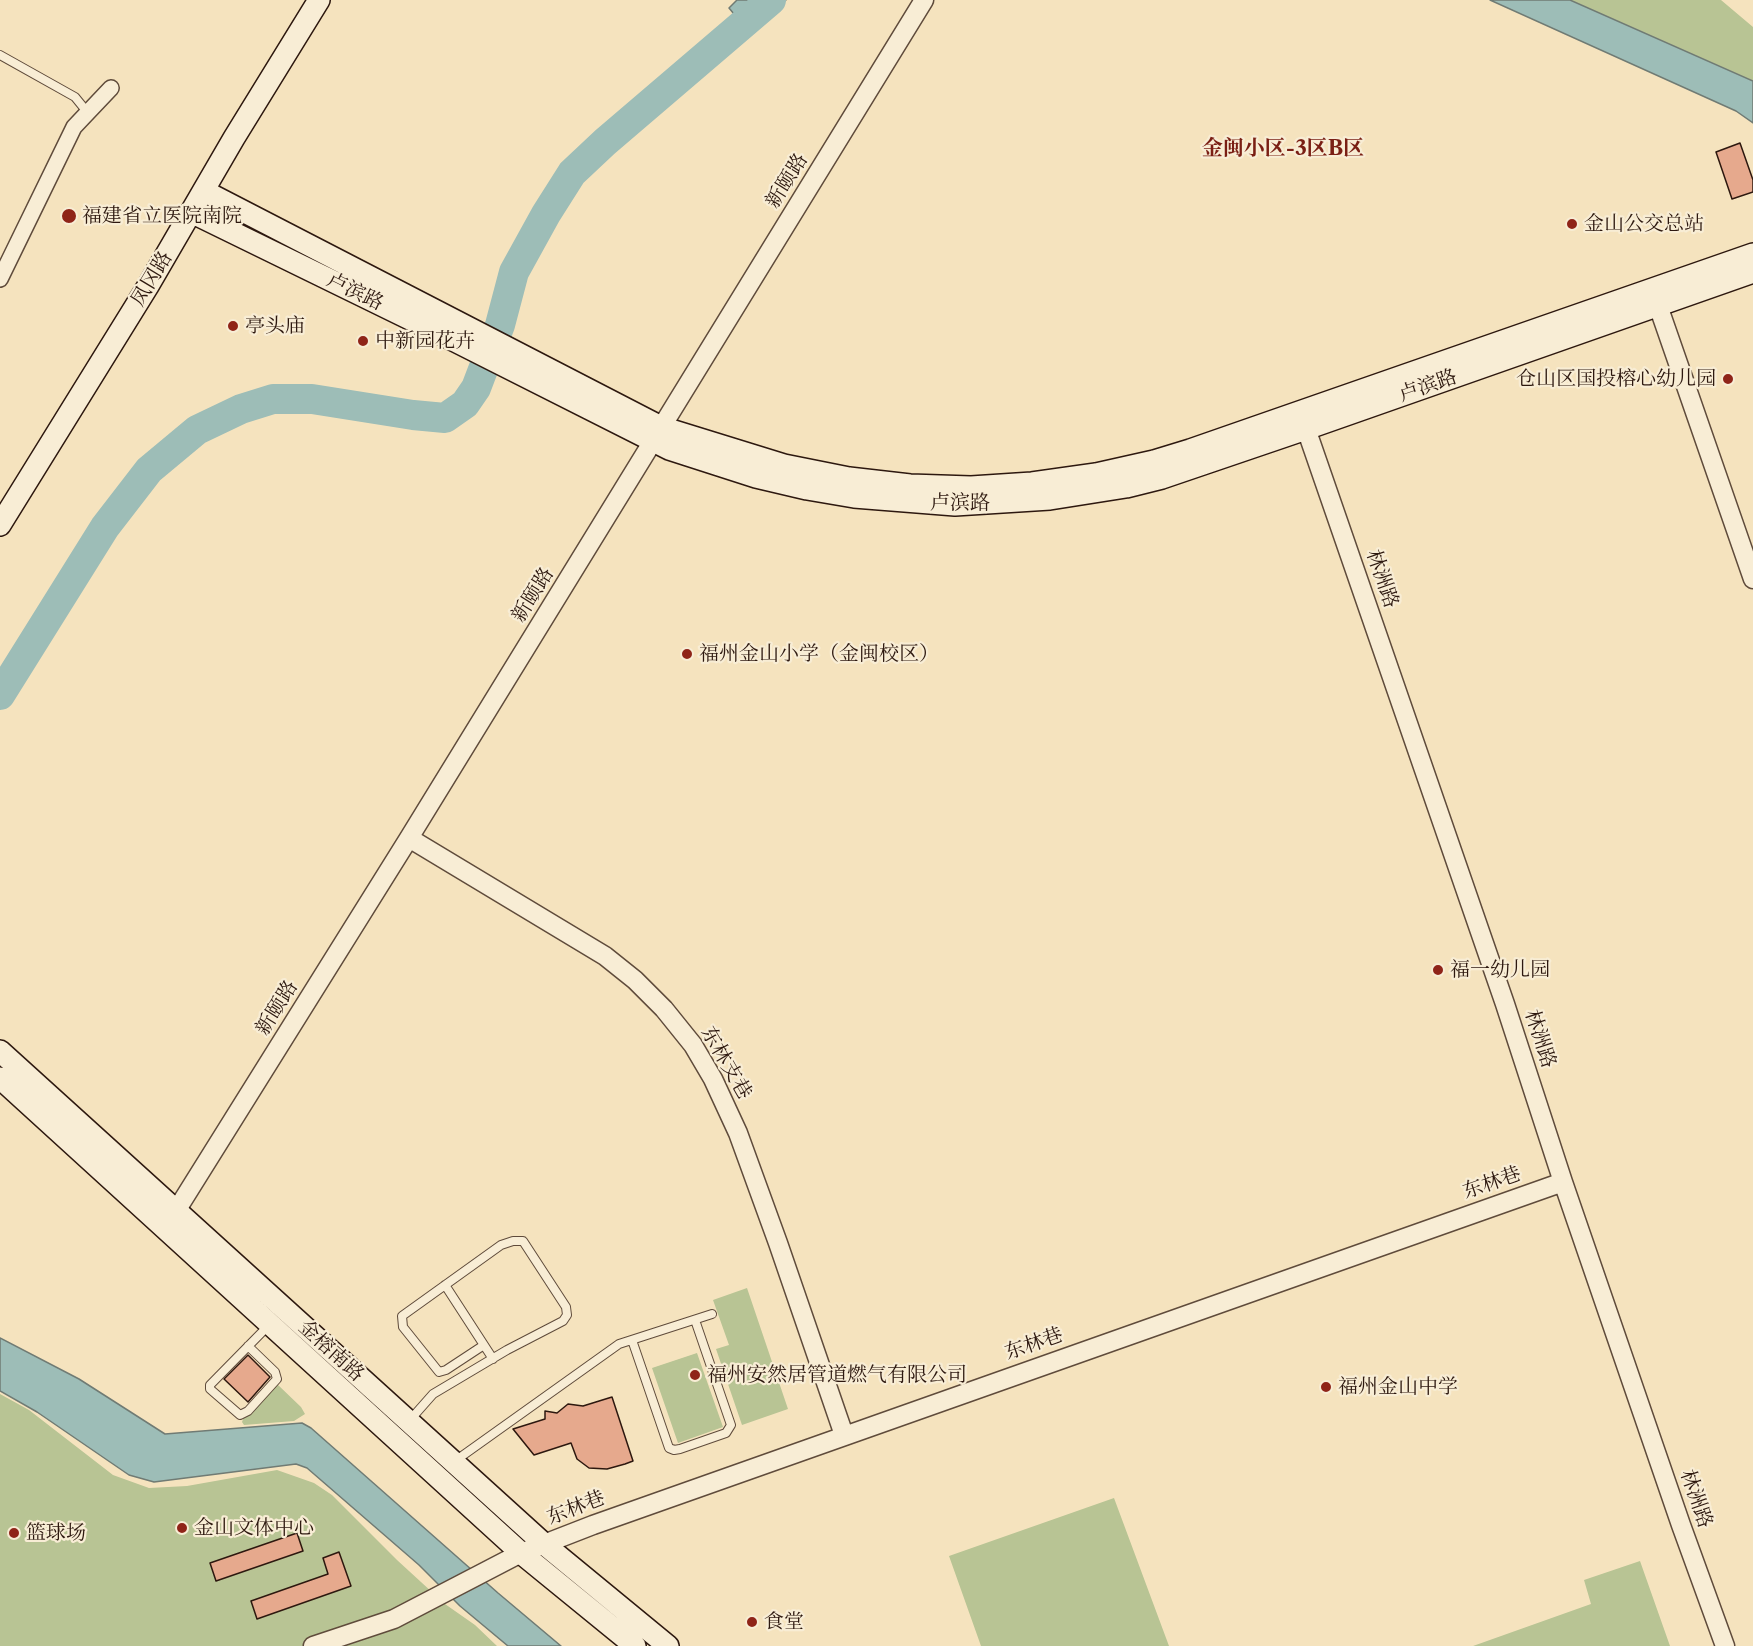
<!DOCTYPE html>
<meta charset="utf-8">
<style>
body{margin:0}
canvas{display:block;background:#f5e3be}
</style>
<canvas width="1753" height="1646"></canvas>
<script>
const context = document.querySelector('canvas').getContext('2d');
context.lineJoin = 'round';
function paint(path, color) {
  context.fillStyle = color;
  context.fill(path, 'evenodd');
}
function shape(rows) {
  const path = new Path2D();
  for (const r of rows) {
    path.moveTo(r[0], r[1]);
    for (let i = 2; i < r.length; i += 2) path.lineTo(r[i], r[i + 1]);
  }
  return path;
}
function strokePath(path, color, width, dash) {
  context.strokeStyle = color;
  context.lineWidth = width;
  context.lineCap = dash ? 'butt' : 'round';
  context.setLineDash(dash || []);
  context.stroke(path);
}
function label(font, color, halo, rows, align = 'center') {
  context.font = font + ' "Libre Caslon Text","Noto Serif SC",serif';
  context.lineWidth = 4.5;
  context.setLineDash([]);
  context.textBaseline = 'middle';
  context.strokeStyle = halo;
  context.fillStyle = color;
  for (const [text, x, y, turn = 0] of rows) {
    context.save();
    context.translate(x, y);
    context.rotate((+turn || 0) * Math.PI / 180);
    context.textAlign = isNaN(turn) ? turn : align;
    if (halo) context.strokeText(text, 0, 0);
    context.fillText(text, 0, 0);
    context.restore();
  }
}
paint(shape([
 [1554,0,1721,0,1753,27,1753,85],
 [747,1288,788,1409,742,1425,716,1349,729,1345,713,1300],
 [697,1353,723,1427,678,1443,652,1368],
 [276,1383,301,1407,305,1414,294,1421,244,1425,242,1422,244,1417],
 [0,1394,29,1410,113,1475,149,1488,187,1486,277,1470,314,1483,332,1495,397,1560,445,1604,475,1625,497,1646,0,1646],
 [1114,1498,1169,1646,981,1646,949,1556],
 [1640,1561,1670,1646,1473,1646,1591,1604,1584,1580]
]), '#b8c494');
const water = shape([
 [737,0,786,0,749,32,729,8,737,0],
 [1490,0,1570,0,1753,81,1753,123,1736,111,1490,0],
 [0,1338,79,1379,165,1434,302,1423,311,1428,498,1593,561,1646,508,1646,460,1606,419,1565,307,1468,296,1464,154,1482,129,1475,37,1412,0,1391,0,1338]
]);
paint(water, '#9dbdb7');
strokePath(water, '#707b74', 1.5);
strokePath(shape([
 [0,695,105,527,149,470,197,430,241,409,273,399,312,399,413,415,445,418,465,404,476,388,500,325,514,272,546,214,572,173,605,142,771,0]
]), '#9dbdb7', 30);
const building = shape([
 [1740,143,1753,180,1753,192,1732,199,1716,152,1740,143],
 [248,1355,270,1377,248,1402,224,1379,248,1355],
 [612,1397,633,1461,625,1464,607,1469,589,1468,577,1459,571,1443,534,1455,513,1429,545,1419,545,1411,557,1413,568,1404,583,1406,612,1397],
 [297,1533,303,1551,216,1581,210,1563,297,1533],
 [339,1552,351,1586,257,1619,251,1601,328,1574,323,1558,339,1552]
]);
paint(building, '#e6a98d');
strokePath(building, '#2d180f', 1.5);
const service = shape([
 [0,55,75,97,88,113],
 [445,1285,493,1359],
 [632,1340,669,1448,674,1450,680,1449,726,1433,731,1425,695,1320],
 [248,1346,275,1372,277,1379,248,1411,240,1415,210,1389,210,1385,269,1325],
 [410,1420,433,1394,507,1350,563,1321,567,1315,566,1307,523,1241,513,1241,501,1245,402,1316,403,1327,439,1372,446,1370,484,1345],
 [455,1461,619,1344,712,1314]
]);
const minor = shape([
 [0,279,74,127,111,88]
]);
const tertiary = shape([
 [1654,294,1753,579],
 [1302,417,1505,1004,1563,1182,1681,1525,1725,1646],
 [409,838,605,956,635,980,664,1009,693,1045,713,1079,738,1133,778,1243,844,1435],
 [176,1211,409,838,924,0],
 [313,1646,394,1619,521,1553,593,1525,1563,1182]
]);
const secondary = shape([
 [204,191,661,427,784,465,849,478,910,485,971,487,1032,483,1096,474,1154,461,1190,450,1753,254],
 [191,212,455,341,669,449,756,477,807,489,854,497,955,505,1050,499,1126,487,1162,478,1306,429,1753,272],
 [0,525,148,286,234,138,319,0],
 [0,1051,544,1544,668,1646],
 [0,1078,521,1553,635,1646]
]);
strokePath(service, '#5f4b3b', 10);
strokePath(minor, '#5f4b3b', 18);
strokePath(tertiary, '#5f4b3b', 21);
strokePath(secondary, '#2d180f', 24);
strokePath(service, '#f8edd5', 8);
strokePath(minor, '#f8edd5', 15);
strokePath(tertiary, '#f8edd5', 18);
strokePath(secondary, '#f8edd5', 21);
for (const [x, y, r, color] of [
 [69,216,8,"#8f2418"],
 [1572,224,6,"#8f2418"],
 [233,326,6,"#8f2418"],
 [363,341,6,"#8f2418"],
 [1728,379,6,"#8f2418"],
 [687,654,6,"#8f2418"],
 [1438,970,6,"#8f2418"],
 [695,1375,6,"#8f2418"],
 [1326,1387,6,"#8f2418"],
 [182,1528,6,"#8f2418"],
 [14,1533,6,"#8f2418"],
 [752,1622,6,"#8f2418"]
]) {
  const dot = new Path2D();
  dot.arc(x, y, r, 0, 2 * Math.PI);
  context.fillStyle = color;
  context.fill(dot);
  strokePath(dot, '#f8edd5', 2);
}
label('20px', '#2d180f', '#f8edd5', [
 ["新颐路",787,181,-58],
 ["凤冈路",152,279,-59],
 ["卢滨路",355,292,26],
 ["卢滨路",1428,386,-19],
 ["卢滨路",960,503],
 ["林洲路",1382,579,71],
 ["新颐路",533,595,-58],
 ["新颐路",277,1008,-58],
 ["林洲路",1540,1039,72],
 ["东林支巷",726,1063,60],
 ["东林巷",1492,1183,-19],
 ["东林巷",1034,1344,-19],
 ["金榕南路",331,1351,42],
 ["林洲路",1696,1499,71],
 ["东林巷",576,1508,-21]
]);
label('20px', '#2d180f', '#f8edd5', [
 ["福建省立医院南院",82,216],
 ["金山公交总站",1584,224],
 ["亭头庙",245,326],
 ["中新园花卉",375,341],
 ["仓山区国投榕心幼儿园",1716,379,"right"],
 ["福州金山小学（金闽校区）",699,654],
 ["福一幼儿园",1450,970],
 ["福州安然居管道燃气有限公司",707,1375],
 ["福州金山中学",1338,1387],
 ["金山文体中心",194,1528],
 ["篮球场",26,1533],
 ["食堂",764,1622]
], 'left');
label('bold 21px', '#7a1f14', '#f8edd5', [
 ["金闽小区-3区B区",1283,149]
]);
</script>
